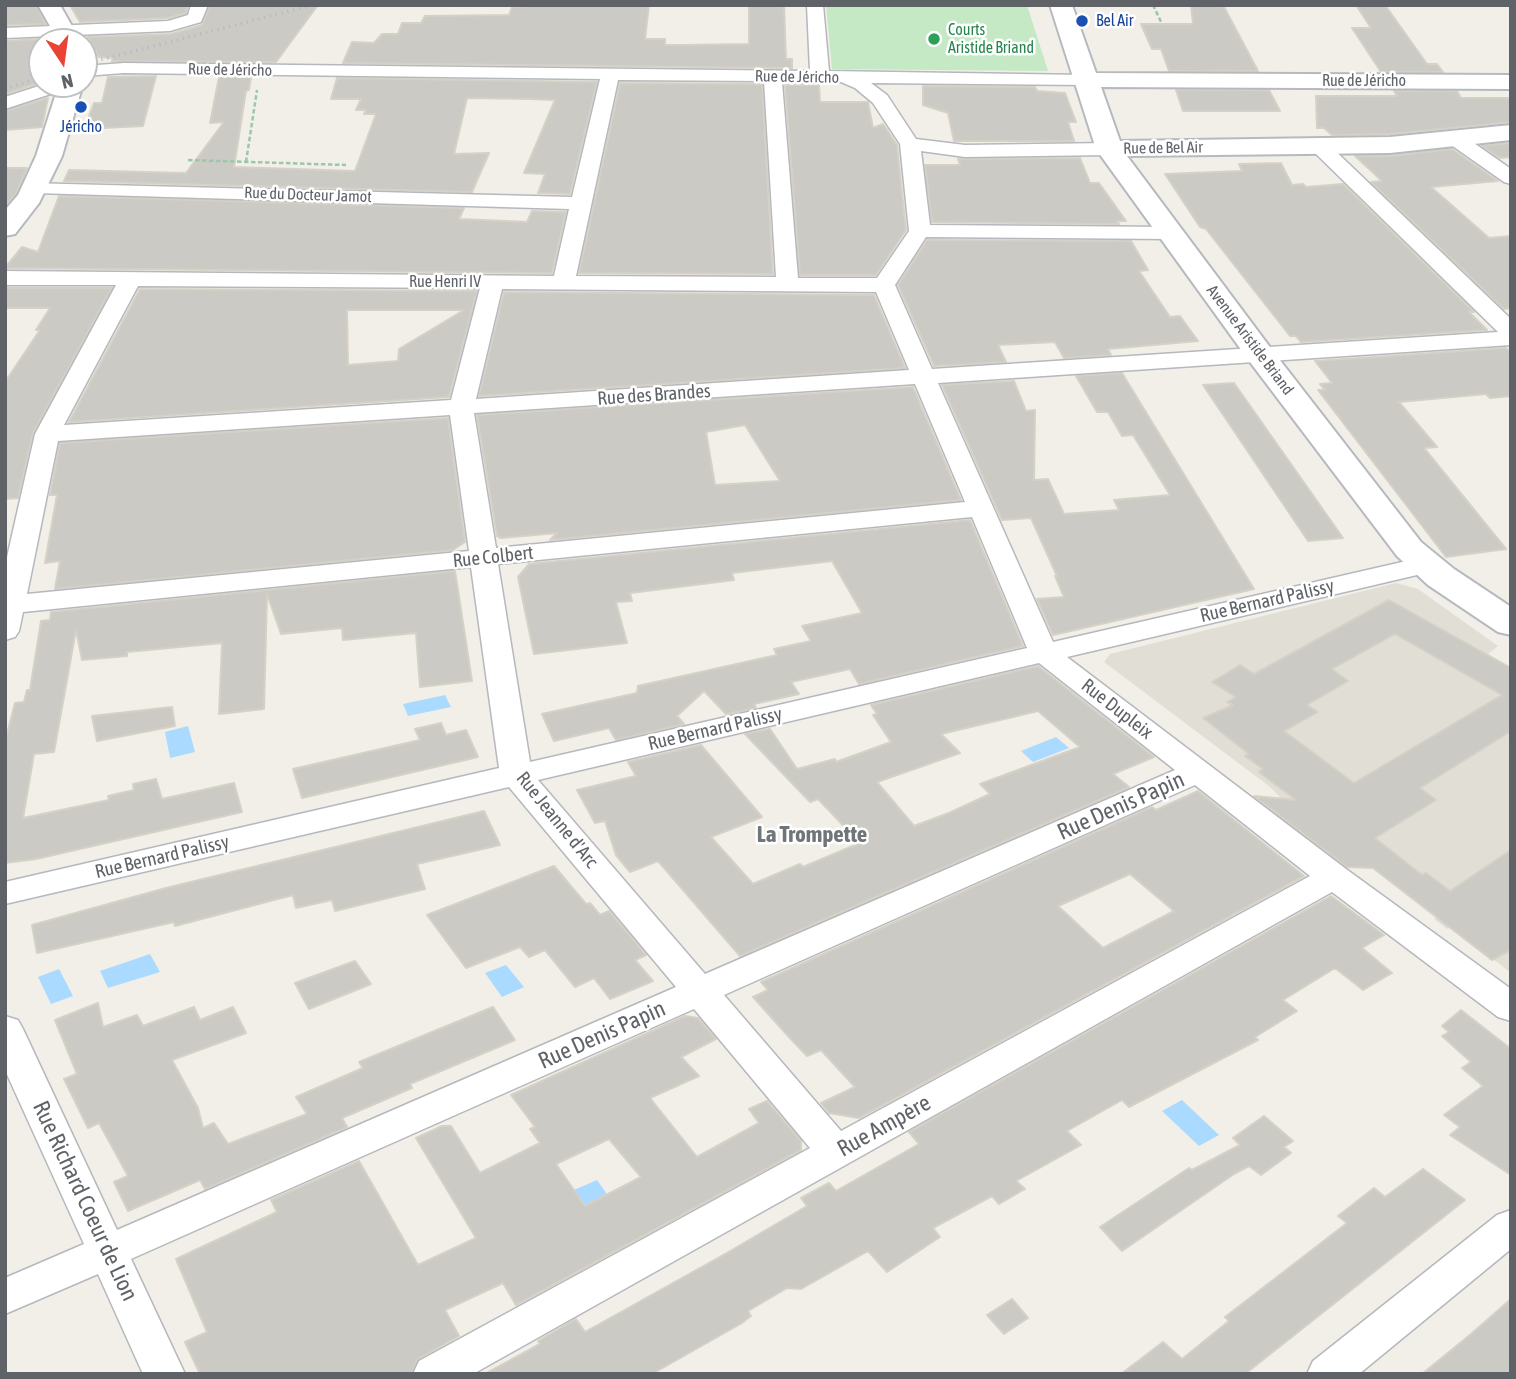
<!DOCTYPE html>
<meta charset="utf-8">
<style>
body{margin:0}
#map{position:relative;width:1516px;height:1379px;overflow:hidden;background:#f1efe8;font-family:"Asap Condensed",sans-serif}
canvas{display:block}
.frame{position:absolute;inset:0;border:7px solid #5f6368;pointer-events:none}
.north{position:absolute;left:28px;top:28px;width:70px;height:70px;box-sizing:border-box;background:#fff;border:2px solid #bfc1c3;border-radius:50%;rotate:167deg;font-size:19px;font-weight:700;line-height:28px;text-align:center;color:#5f6368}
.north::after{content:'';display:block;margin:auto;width:24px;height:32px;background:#ea4335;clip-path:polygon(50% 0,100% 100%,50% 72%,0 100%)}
</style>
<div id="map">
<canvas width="1516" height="1379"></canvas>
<div class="frame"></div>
<div class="north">N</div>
</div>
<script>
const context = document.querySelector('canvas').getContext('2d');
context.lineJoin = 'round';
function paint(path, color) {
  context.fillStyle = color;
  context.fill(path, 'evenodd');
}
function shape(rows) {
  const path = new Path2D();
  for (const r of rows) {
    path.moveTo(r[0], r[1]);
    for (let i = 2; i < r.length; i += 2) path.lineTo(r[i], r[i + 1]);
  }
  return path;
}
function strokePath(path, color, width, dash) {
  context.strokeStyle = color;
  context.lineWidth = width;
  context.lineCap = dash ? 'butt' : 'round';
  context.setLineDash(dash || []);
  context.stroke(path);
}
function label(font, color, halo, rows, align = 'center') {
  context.font = font + ' "Asap Condensed",sans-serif';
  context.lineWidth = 5;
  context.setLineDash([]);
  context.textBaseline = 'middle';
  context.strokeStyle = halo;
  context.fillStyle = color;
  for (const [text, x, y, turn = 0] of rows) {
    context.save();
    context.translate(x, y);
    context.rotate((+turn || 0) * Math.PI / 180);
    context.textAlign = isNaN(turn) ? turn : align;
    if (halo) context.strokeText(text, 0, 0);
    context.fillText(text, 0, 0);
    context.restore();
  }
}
paint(shape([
 [1396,583,1418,589,1498,646,1488,654,1511,668,1511,973,1452,927,1447,929,1441,924,1434,919,1438,917,1373,868,1350,867,1269,786,1104,662,1110,654]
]), '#e1ded6');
paint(shape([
 [826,5,1027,5,1048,71,832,69]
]), '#c5e8c5');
paint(shape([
 [445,695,451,707,408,716,403,704],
 [188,726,195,752,170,758,165,732],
 [1056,737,1069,748,1033,762,1021,751],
 [150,954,160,972,108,988,100,971],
 [506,965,524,987,502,997,485,973],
 [59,969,73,996,51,1004,38,977],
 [1182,1100,1219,1135,1199,1146,1162,1111],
 [597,1180,619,1211,597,1221,574,1190]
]), '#aadaff');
const building = shape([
 [5,5,36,5,45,24,5,25,5,5],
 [70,5,188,5,186,13,168,18,80,22,70,5],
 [210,5,318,5,276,62,112,61,113,58,99,57,88,37,171,34,202,25,210,5],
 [542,5,649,5,645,39,665,39,665,45,683,45,749,44,749,6,784,6,786,59,792,59,792,68,343,63,352,42,374,43,382,34,398,34,402,23,421,23,425,16,509,15,512,7,542,5],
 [1191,5,1223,5,1258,71,1169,71,1161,49,1152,49,1141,24,1193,24,1191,5],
 [1356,5,1385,5,1427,64,1437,64,1443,72,1381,72,1352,28,1371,28,1356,5],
 [39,39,36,47,42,64,42,82,5,94,5,41,39,39],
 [156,76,143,126,84,129,94,103,102,103,108,77,156,76],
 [219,77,251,77,249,90,246,91,234,167,355,171,376,114,364,114,366,110,356,110,361,99,331,99,337,78,597,82,570,194,538,193,545,174,524,173,555,100,530,99,467,98,454,154,489,153,472,192,64,181,69,170,186,173,224,122,210,123,219,77],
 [620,83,762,84,773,274,579,273,620,83],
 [785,85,819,85,820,102,868,102,873,128,883,124,897,145,906,230,876,275,800,275,785,85],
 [923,86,1035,87,1037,91,1065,93,1076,122,1068,122,1074,141,954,141,948,113,923,105,923,86],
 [1176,90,1269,90,1280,111,1183,111,1176,90],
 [1394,91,1457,91,1461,98,1511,98,1511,122,1390,134,1332,135,1324,128,1317,128,1316,96,1397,96,1394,91],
 [48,98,42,127,5,130,5,111,48,98],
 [1511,143,1511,157,1500,158,1482,146,1511,143],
 [1452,149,1498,181,1431,187,1489,238,1511,236,1511,308,1504,309,1371,182,1382,181,1355,156,1390,156,1452,149],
 [1080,158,1090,183,1099,183,1126,221,1117,221,1119,224,932,222,925,165,960,165,958,159,1080,158],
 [1281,163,1292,185,1303,184,1306,187,1343,184,1474,312,1469,312,1487,330,1301,342,1296,336,1290,336,1206,229,1200,227,1165,174,1242,171,1239,164,1281,163],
 [5,168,27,168,16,194,5,206,5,168],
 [59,196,464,208,459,219,527,222,532,211,566,212,552,273,5,268,22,247,38,252,59,196],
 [927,240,1131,241,1148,270,1139,271,1170,317,1180,316,1198,341,1108,349,1111,355,1064,358,1055,342,998,345,1006,362,934,366,898,285,927,240],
 [5,288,112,288,33,433,18,498,5,499,5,382,40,330,36,330,50,308,5,308,5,288],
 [140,289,477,291,449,397,69,422,140,289],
 [347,310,464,310,399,349,398,361,348,365,347,310],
 [504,292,874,295,905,368,479,396,504,292],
 [1506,348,1511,353,1511,396,1490,398,1486,394,1399,402,1437,447,1424,448,1506,549,1446,557,1318,390,1325,390,1320,384,1332,383,1315,361,1506,348],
 [1122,373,1254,589,1053,635,1037,599,1064,597,1055,576,1057,576,1031,518,1002,520,942,385,1014,381,1026,411,1035,410,1034,480,1048,479,1064,514,1119,510,1114,500,1170,495,1133,435,1122,436,1108,412,1097,412,1076,376,1122,373],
 [1234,383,1343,538,1308,541,1203,385,1234,383],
 [913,387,961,500,550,540,557,533,501,538,497,536,477,415,913,387],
 [745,425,780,481,715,485,706,432,745,425],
 [448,418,465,542,453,550,55,589,60,561,45,563,57,495,50,495,60,443,448,418],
 [970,520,1023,646,859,684,850,669,791,682,799,694,754,704,756,708,726,714,704,691,677,716,684,724,616,740,609,728,554,741,542,714,637,693,638,686,777,655,774,649,811,641,802,626,862,613,832,561,732,573,734,580,630,593,632,601,616,602,627,643,534,654,518,577,529,564,970,520],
 [455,571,472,681,420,687,416,633,343,640,342,628,281,634,267,594,264,709,219,714,222,643,127,652,127,656,82,660,76,630,54,752,34,754,23,818,109,800,108,796,134,790,133,784,156,779,162,799,234,783,242,812,36,859,5,863,5,742,15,703,24,702,27,690,30,690,41,621,50,620,51,612,455,571],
 [1389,600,1511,668,1511,731,1420,788,1436,800,1375,838,1422,875,1426,873,1450,891,1511,850,1511,950,1492,960,1373,868,1347,867,1254,796,1296,800,1259,772,1263,769,1245,756,1249,754,1203,718,1233,705,1227,702,1236,697,1212,682,1240,665,1254,674,1389,600],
 [1395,634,1502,695,1354,783,1284,731,1318,712,1307,705,1348,681,1332,669,1395,634],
 [1038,666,1154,757,1113,774,1129,787,740,956,658,861,630,872,616,855,605,821,595,823,577,790,636,776,628,762,701,745,762,817,711,837,753,884,800,864,803,867,860,843,818,799,810,802,745,734,770,729,797,769,835,759,836,762,891,742,873,715,877,714,871,705,1038,666],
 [1038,711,1080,747,980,784,990,794,949,813,914,826,877,782,960,753,941,734,1038,711],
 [172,707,175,726,97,741,92,716,172,707],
 [441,723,446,735,466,730,478,757,302,798,293,769,420,740,415,729,441,723],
 [1198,791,1304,876,859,1118,829,1113,821,1103,855,1087,821,1050,807,1056,788,1036,753,997,768,990,761,982,1152,807,1156,810,1198,791],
 [1130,874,1174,911,1103,948,1058,906,1130,874],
 [484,811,500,845,417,864,425,889,335,911,332,900,296,908,293,895,175,926,174,922,37,953,32,925,166,888,484,811],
 [554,866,586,904,590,903,600,915,609,911,646,955,635,960,653,981,610,999,594,978,575,987,545,950,529,957,520,947,466,968,427,915,554,866],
 [1331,896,1384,935,1362,948,1392,973,1363,990,1335,968,1283,1000,1297,1011,1255,1037,1258,1040,1129,1107,1122,1100,1067,1131,1081,1145,1016,1181,1025,1189,999,1204,992,1196,933,1228,940,1237,887,1272,868,1251,801,1289,787,1288,748,1311,751,1316,742,1323,652,1374,485,1374,540,1344,538,1341,576,1319,585,1332,725,1254,807,1206,801,1198,829,1183,836,1191,919,1144,909,1132,1331,896],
 [355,961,371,984,309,1009,295,983,355,961],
 [98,1003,103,1027,137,1015,143,1026,194,1007,200,1020,233,1007,246,1033,172,1060,198,1108,203,1128,214,1123,228,1144,307,1114,296,1097,363,1068,359,1062,493,1007,515,1040,410,1084,412,1088,342,1118,347,1127,205,1189,200,1180,128,1211,114,1182,128,1176,99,1123,88,1128,64,1079,77,1074,55,1020,98,1003],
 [1461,1010,1511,1049,1511,1175,1450,1135,1460,1127,1444,1115,1483,1086,1462,1068,1471,1062,1442,1036,1449,1032,1442,1026,1461,1010],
 [685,1016,698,1018,716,1039,681,1057,699,1076,650,1098,697,1157,759,1123,749,1109,767,1101,801,1141,801,1150,516,1305,503,1283,445,1310,459,1336,418,1359,411,1374,200,1374,185,1342,207,1332,176,1259,277,1212,271,1200,359,1161,418,1265,476,1238,416,1138,442,1126,451,1126,480,1173,540,1143,530,1129,535,1127,511,1095,685,1016],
 [609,1139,641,1177,585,1206,556,1164,609,1139],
 [1264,1116,1293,1141,1284,1147,1291,1153,1261,1175,1249,1166,1234,1174,1122,1251,1100,1227,1189,1168,1192,1170,1240,1145,1233,1138,1264,1116],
 [1423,1169,1465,1200,1245,1374,1121,1374,1163,1342,1182,1359,1229,1321,1225,1317,1347,1223,1338,1216,1374,1188,1385,1197,1423,1169],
 [1012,1299,1028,1318,1004,1334,987,1315,1012,1299],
 [1511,1299,1511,1374,1422,1374,1471,1334,1511,1299]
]);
paint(building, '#cccac5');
strokePath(building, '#d6d1c6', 2);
const street = shape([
 [191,5,208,5,201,22,170,31,5,38,5,28,168,21,188,15,191,5],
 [807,5,823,5,829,71,1085,75,1094,80,1085,85,871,83,887,95,916,139,965,145,1109,143,1119,149,1109,155,965,157,921,151,930,225,1171,227,1178,229,1182,233,1178,237,1171,239,926,237,895,285,932,369,1498,332,1312,150,1309,146,1319,140,1326,142,1511,319,1511,345,938,383,1053,642,1424,557,1434,559,1438,565,1434,571,1067,657,1346,869,1511,989,1511,1021,1498,1017,1332,892,473,1374,413,1374,419,1361,810,1148,694,1009,131,1259,185,1374,143,1374,98,1274,5,1314,5,1278,84,1244,5,1070,5,1016,18,1020,23,1029,117,1230,676,987,509,787,5,904,5,882,499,768,471,567,23,612,19,631,15,637,5,640,5,566,35,434,116,285,5,285,5,271,554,276,569,209,35,193,28,191,25,187,28,183,572,197,600,79,124,73,84,76,84,66,124,63,810,71,807,5],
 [618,80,764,81,776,277,576,276,618,80],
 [782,82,841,82,855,88,873,103,900,144,909,231,877,278,798,278,782,82],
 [138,286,480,288,451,400,64,425,138,286],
 [502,289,876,292,909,370,476,399,502,289],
 [915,384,965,502,496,548,474,413,915,384],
 [450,415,469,551,27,594,58,441,450,415],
 [972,517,1027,648,530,762,498,564,972,517],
 [1039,663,1175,770,705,974,538,780,1039,663],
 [1195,785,1310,876,841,1131,724,995,1195,785],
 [45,84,72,84,69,88,5,109,5,97,45,84],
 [1454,132,1461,134,1511,169,1511,184,1504,182,1447,142,1444,138,1447,134,1454,132],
 [1511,1210,1511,1249,1359,1374,1307,1374,1313,1361,1497,1215,1511,1210]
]);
const secondary = shape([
 [38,5,60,5,81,42,59,42,38,5],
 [1050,5,1072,5,1096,73,1511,75,1511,89,1101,87,1120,141,1390,137,1511,125,1511,140,1390,153,1127,156,1272,350,1421,542,1454,569,1511,607,1511,635,1498,632,1428,585,1397,556,1250,362,1096,149,1050,5],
 [59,84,83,84,62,156,39,203,15,234,5,236,5,210,18,195,36,156,59,84]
]);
strokePath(street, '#b5b8bc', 3);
strokePath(secondary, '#b6babf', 4);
strokePath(shape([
 [1153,5,1162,24],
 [188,160,346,165],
 [246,162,257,90]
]), '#9cc7a9', 2.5, [4.5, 2.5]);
paint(street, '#fff');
paint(secondary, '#fff');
strokePath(shape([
 [84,64,313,5],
 [5,89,42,77]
]), '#b6b7b8', 3.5, [1, 5]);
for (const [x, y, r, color] of [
 [1082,21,7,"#1a4fb4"],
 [934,39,7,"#2e9e5b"],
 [81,107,7,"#1a4fb4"]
]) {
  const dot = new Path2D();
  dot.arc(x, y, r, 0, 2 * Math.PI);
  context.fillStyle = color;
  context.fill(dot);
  strokePath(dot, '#fff', 2.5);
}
label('16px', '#164399', '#fff', [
 ["Bel Air",1096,21],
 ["Jéricho",81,127,"center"]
], 'left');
label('16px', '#27864d', '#fff', [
 ["Courts",948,30],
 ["Aristide Briand",948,48]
], 'left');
label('16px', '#5f6368', '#fff', [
 ["Rue de Jéricho",230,70,1],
 ["Rue de Jéricho",797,77,1],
 ["Rue de Jéricho",1364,81],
 ["Rue de Bel Air",1163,148,-1],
 ["Rue du Docteur Jamot",308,195,2],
 ["Rue Henri IV",445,282],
 ["Avenue Aristide Briand",1250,340,53]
]);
label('19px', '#5f6368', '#fff', [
 ["Rue des Brandes",654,395,-4],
 ["Rue Colbert",493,557,-6],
 ["Rue Bernard Palissy",1267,601,-13],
 ["Rue Dupleix",1117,709,38],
 ["Rue Bernard Palissy",715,729,-13],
 ["Rue Jeanne d'Arc",557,820,51],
 ["Rue Bernard Palissy",162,857,-13]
]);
label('23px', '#5f6368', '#fff', [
 ["Rue Denis Papin",1121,806,-24],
 ["Rue Denis Papin",602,1035,-24],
 ["Rue Ampère",884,1126,-29],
 ["Rue Richard Coeur de Lion",85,1201,65]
]);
label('bold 23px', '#70757a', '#fff', [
 ["La Trompette",812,835]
]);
</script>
